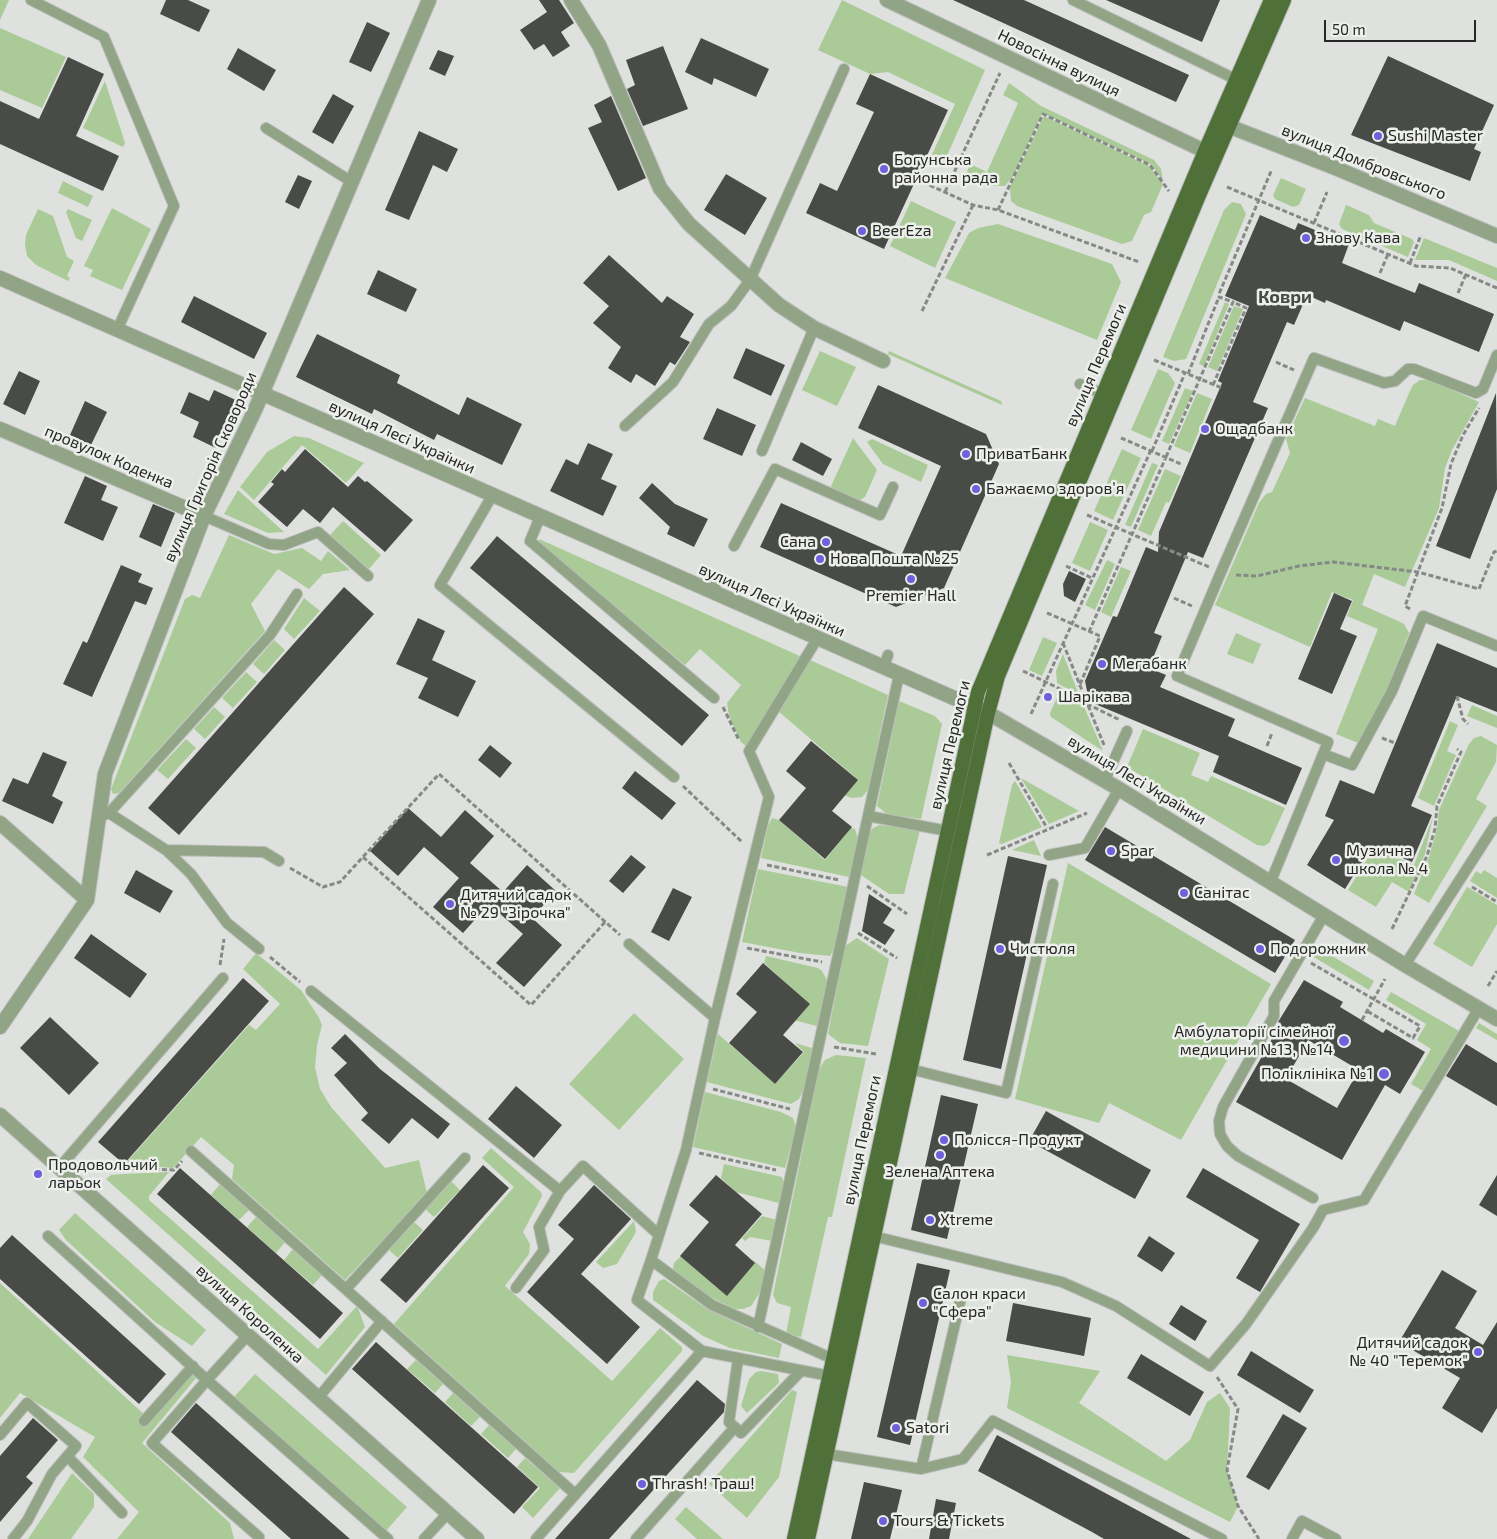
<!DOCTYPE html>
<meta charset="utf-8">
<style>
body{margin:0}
#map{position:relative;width:1497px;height:1539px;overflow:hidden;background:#dee1dd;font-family:"Exo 2",sans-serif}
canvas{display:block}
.scale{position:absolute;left:1324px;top:20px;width:152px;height:22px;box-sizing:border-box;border:2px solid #262726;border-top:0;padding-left:6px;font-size:15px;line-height:18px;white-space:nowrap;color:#262726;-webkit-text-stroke:4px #ecefea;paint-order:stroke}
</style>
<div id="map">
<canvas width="1497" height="1539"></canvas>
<div class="scale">50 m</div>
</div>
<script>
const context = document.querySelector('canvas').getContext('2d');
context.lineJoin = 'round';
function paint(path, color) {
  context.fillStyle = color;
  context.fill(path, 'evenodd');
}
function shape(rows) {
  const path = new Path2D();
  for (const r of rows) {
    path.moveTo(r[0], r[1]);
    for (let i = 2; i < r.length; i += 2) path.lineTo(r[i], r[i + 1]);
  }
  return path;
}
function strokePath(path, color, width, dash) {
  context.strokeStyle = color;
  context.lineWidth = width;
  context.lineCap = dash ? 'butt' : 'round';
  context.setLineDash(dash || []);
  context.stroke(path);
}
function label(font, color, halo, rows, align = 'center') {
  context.font = font + ' "Exo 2",sans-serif';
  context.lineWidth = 5;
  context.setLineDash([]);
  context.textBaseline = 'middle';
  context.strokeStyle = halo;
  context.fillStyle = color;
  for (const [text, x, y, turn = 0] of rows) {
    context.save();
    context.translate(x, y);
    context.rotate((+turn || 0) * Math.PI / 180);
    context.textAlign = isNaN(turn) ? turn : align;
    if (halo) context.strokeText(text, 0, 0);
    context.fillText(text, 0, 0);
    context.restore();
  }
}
paint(shape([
 [0,0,9,0,0,20],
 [842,0,985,70,942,167,929,161,955,104,888,72,870,74,818,50],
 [0,28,66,57,42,108,0,90],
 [105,81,125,143,123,147,83,128],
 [1009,83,1041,106,1154,160,1161,169,1163,181,1152,165,1042,113,1014,175,1005,186,994,186,966,174,970,164,987,172,1018,103,1003,95],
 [1044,116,1149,166,1163,184,1151,212,1144,215,1132,241,1122,244,1017,206,1011,201,1010,187],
 [1281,178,1306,189,1299,205,1293,207,1275,199,1273,195],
 [63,181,93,196,88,207,58,193],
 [911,201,956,222,935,268,890,246],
 [1232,202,1241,204,1246,214,1186,359,1174,361,1163,357,1224,210],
 [1346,205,1369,215,1374,223,1412,239,1414,242,1408,257,1342,229,1339,224],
 [112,208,151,229,122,290,90,276,93,270,84,266],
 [38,209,53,216,67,257,74,261,67,276,70,278,68,281,36,265,27,256,25,245,26,235],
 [68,209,92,220,82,241,76,238,66,212],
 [998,224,1112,264,1121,282,1097,340,945,278,969,233,978,228],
 [1424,238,1497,268,1497,281,1449,260,1415,260],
 [1225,302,1229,304,1204,366,1199,364],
 [1234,306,1243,309,1217,371,1208,367],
 [820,351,856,367,837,406,802,390],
 [889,351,1001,401,1002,405,888,354],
 [1158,369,1168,373,1175,383,1151,439,1131,430],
 [1420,380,1430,380,1479,402,1452,450,1445,468,1439,508,1405,587,1374,574,1362,605,1398,621,1404,624,1409,633,1388,687,1358,743,1336,734,1378,629,1347,616,1353,600,1332,592,1310,647,1215,605,1259,503,1266,494,1272,492,1290,453,1286,439,1305,398,1375,426,1378,419,1395,426,1409,393,1413,385],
 [1185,388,1193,391,1169,444,1162,441],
 [1197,393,1212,399,1190,453,1174,446],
 [294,436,309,438,364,463,346,483,302,445,254,500,240,487,267,452],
 [853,438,877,470,865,497,860,500,834,490,831,486],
 [872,439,928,465,921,482,883,464,867,442],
 [1122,449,1141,458,1113,520,1094,511],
 [1152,463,1158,465,1131,527,1125,525],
 [1165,469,1181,476,1169,503,1166,502,1151,536,1138,530],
 [238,490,284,532,268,533,224,514],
 [343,521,381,555,369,569,330,535],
 [1090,522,1108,530,1090,571,1072,563],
 [229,535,274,554,302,548,321,561,328,551,350,570,323,574,309,589,278,569,251,604,265,631,119,793,113,794,111,789,185,599,192,595,200,598],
 [539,539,802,657,746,746,741,742,729,716,727,703,741,685,700,649,685,665,540,544],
 [1107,560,1115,564,1095,610,1085,605],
 [1121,567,1131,571,1111,617,1101,612],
 [304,598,320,611,294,639,284,629],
 [1236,633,1261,644,1253,664,1227,654],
 [1043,637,1057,643,1042,676,1029,670],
 [274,640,285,650,264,674,253,664],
 [1063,654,1079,695,1057,683,1056,671],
 [810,660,888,695,868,790,862,797,851,798,842,794,855,777,778,711],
 [246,672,257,682,233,708,222,698],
 [1060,691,1082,702,1103,751,1051,717,1050,713],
 [899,701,935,716,942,724,921,819,887,814,877,806],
 [1472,705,1497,716,1497,728,1467,716],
 [214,707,225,717,205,739,194,729],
 [1450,721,1458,725,1447,751,1456,755,1434,806,1418,798],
 [1143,729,1200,753,1191,775,1208,782,1211,776,1285,808,1269,843,1264,846,1257,845,1127,767],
 [1481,736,1497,745,1496,762,1476,799,1487,806,1429,903,1414,894,1429,857,1437,829,1439,810,1469,744,1474,738],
 [186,739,196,748,168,779,157,770],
 [1021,778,1079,811,1049,824],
 [1015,781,1042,827,1002,844,999,843,1012,785],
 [1433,817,1425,854,1409,892,1392,882,1376,907,1348,890,1374,848,1414,865],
 [772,818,779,820,825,860,851,828,855,829,858,839,849,877,761,858,768,826],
 [880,825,920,830,904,894,889,894,861,875,869,834,873,828],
 [1034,840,1041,856,1012,850],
 [1068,863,1271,984,1181,1140,1109,1103,1099,1123,1015,1099],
 [758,869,848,887,834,949,830,956,800,953,742,942],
 [1484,870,1497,878,1497,898,1470,881,1476,871,1481,874],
 [1467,887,1497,905,1497,924,1472,967,1433,944],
 [857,938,889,959,868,1046,840,1043,828,1034,845,946],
 [1317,947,1374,981,1369,990,1312,956],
 [256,953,301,990,318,1016,322,1025,317,1045,315,1067,320,1089,331,1107,385,1168,419,1160,427,1193,345,1280,232,1179,234,1165,201,1137,173,1168,125,1164,249,1025,256,1030,280,1004,243,969],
 [766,956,818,968,822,971,827,980,826,985,817,1026,793,1020,808,1003,764,963],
 [1391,992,1459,1031,1423,1091,1411,1084,1431,1049,1417,1040,1426,1024,1386,1000],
 [634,1013,684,1059,619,1130,569,1084],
 [1479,1023,1497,1034,1497,1040,1476,1028],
 [718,1034,775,1084,804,1052,795,1043,812,1048,804,1089,799,1099,791,1104,707,1082],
 [836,1055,866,1058,832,1217,828,1217,801,1337,786,1334,791,1307,777,1303,773,1295,819,1069,825,1060],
 [705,1092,781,1112,793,1118,796,1127,785,1168,693,1147],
 [491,1148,541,1192,542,1196,523,1232,530,1244,529,1254,505,1286,612,1381,660,1328,682,1347,682,1351,574,1473,559,1472,394,1324,514,1187,482,1158],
 [724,1164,782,1177,784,1183,779,1203,736,1192,721,1178],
 [169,1172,149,1196,149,1200,318,1349,356,1307,358,1308,365,1327,326,1375,106,1179,111,1175,123,1174],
 [451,1181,460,1190,434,1217,425,1209],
 [220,1184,249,1210,239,1220,211,1195],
 [75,1213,206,1330,192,1346,155,1322,66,1240,59,1230],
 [762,1216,777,1220,772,1241,750,1237,745,1241,742,1238],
 [256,1217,285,1242,276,1253,247,1227],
 [634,1221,636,1232,617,1264,603,1268,596,1262],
 [414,1222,423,1230,398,1258,389,1250],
 [293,1249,322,1275,313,1285,284,1260],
 [681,1256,725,1293,753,1260,766,1271,760,1292,751,1306,743,1309,735,1309,708,1296,673,1269,674,1263],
 [664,1279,709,1310,782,1344,779,1358,730,1348,703,1336,653,1300,653,1292,659,1281],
 [0,1283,146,1416,186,1370,196,1378,142,1443,230,1523,234,1539,117,1539,139,1512,83,1457,95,1437,20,1393,0,1418],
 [1007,1355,1100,1371,1079,1403,1166,1461,1190,1440,1207,1402,1220,1393,1230,1408,1227,1470,1238,1506,1230,1522,1007,1408,1011,1382],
 [416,1360,443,1384,435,1393,407,1369],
 [761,1371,778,1374,779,1383,747,1413,741,1406,749,1379,756,1372],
 [255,1374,407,1507,385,1532,233,1398],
 [792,1390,797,1392,779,1477,747,1518,709,1484],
 [453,1393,480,1417,471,1426,445,1402],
 [489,1425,516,1449,508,1458,481,1434],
 [525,1458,560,1488,533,1518,522,1507,540,1488,517,1467],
 [72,1473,94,1494,94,1507,71,1539,28,1539],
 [686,1507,723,1539,697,1539,675,1519]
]), '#aacb97');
paint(shape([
 [166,0,188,0,210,10,199,32,160,14],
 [539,0,559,0,574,23,561,32,570,46,553,57,544,44,534,50,520,30,547,12],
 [953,0,1024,0,1189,75,1176,102],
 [1106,0,1220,0,1202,42],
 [367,22,390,33,371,72,349,62],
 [701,38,769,69,756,97,714,78,712,85,685,72],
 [663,46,688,109,643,126,627,89,635,85,626,60],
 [238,48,276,70,264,91,227,69],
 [438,50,454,56,445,76,429,69],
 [1388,56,1494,105,1474,149,1481,152,1470,181,1351,135],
 [68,57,104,74,76,136,119,156,103,191,0,144,0,101,39,119],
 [870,74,948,110,884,249,806,213,820,183,837,191,874,112,856,104],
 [333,94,354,106,333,144,312,132],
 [611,96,646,178,618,191,588,128,602,122,594,105],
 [419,131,458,149,447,172,433,165,409,220,385,210],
 [726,174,767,198,745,235,704,210],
 [298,175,312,181,299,209,285,202],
 [1260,215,1295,230,1298,223,1349,244,1342,263,1371,275,1415,293,1419,283,1494,314,1479,352,1404,321,1400,331,1326,300,1325,303,1307,295,1294,325,1287,322,1253,402,1268,408,1203,558,1188,552,1154,633,1162,636,1149,668,1166,675,1160,687,1235,719,1228,736,1302,768,1286,805,1213,772,1219,756,1095,704,1097,700,1088,696,1085,681,1113,616,1117,617,1146,547,1158,552,1159,532,1222,383,1218,381,1249,306,1225,296],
 [609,255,662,303,667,296,694,314,680,337,690,342,675,365,670,362,655,386,636,374,631,383,608,368,621,347,593,323,609,306,583,283],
 [378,270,417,289,406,312,367,294],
 [194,296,267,333,254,359,181,322],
 [317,334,400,375,397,383,459,415,467,397,522,424,502,465,437,434,434,440,374,409,372,414,296,377],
 [746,348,785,365,771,396,733,378],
 [19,371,40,381,25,415,3,404],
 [878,385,986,434,999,464,944,588,896,607,760,547,781,503,901,556,941,466,858,428],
 [214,390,238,401,216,448,193,437,199,422,180,413,189,392,209,401],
 [1496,393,1497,489,1470,559,1436,546],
 [85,401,107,412,91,445,70,435],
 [717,408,756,425,742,456,703,439],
 [801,442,832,459,823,476,792,460],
 [588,443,613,454,601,479,617,486,603,516,550,491,566,459,578,465],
 [305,449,348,487,358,476,365,482,367,481,413,520,385,552,333,507,320,523,303,509,287,527,258,502,274,484,271,482,282,469,285,472],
 [85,476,107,486,101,500,118,507,103,541,64,523],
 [652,483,675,504,708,519,694,547,667,534,670,527,639,498],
 [153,504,175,513,161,547,139,537],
 [497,536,709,715,682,746,470,568],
 [121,565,142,574,138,582,153,588,146,605,135,601,92,697,63,684,83,641,87,643],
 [1069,571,1086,579,1075,602,1064,596,1063,584],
 [344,587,374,614,179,835,148,808],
 [1334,593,1352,601,1340,629,1357,636,1332,694,1298,679],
 [418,618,445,631,432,660,476,681,458,717,418,698,428,678,396,664],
 [1437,643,1497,668,1497,712,1457,696,1411,806,1432,815,1412,862,1372,846,1345,889,1307,865,1334,820,1325,816,1340,780,1374,794],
 [811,741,858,780,832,811,852,827,825,859,779,820,806,788,786,771],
 [490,745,512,763,500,778,478,760],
 [43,752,67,762,52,796,63,802,53,824,2,801,13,778,28,784],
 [635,771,676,803,662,820,622,788],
 [408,808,441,837,465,810,494,836,470,863,503,892,527,865,556,891,532,918,562,945,524,987,496,963,523,934,489,904,463,933,433,907,459,878,424,847,398,876,370,851],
 [1105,827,1295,940,1275,973,1085,860],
 [631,855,646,867,623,893,609,881],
 [1008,856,1047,865,1001,1069,963,1060],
 [136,870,173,891,160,913,124,893],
 [673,888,692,897,669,941,651,932],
 [869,894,892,909,883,923,895,930,885,945,862,931],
 [91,934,147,974,130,998,74,958],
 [763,963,810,1004,783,1035,803,1052,775,1084,729,1043,757,1012,736,994],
 [243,978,269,1001,124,1164,98,1142],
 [1304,980,1343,1002,1340,1007,1383,1033,1386,1029,1425,1052,1400,1094,1385,1085,1342,1160,1236,1102,1281,1023,1278,1022],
 [1308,1040,1359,1070,1337,1108,1286,1079],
 [50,1017,99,1063,69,1095,20,1048],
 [345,1034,380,1069,450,1124,438,1139,412,1118,389,1144,361,1120,368,1113,334,1075,347,1063,331,1048],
 [1466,1044,1497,1063,1497,1106,1446,1076],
 [516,1086,562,1125,534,1158,488,1119],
 [941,1095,978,1104,947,1239,911,1230],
 [1046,1111,1151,1170,1135,1199,1029,1141],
 [483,1165,509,1188,406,1303,380,1280],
 [180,1168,343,1313,320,1339,157,1194],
 [1203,1168,1300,1224,1260,1292,1236,1278,1259,1240,1186,1197],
 [716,1175,762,1214,735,1245,755,1263,727,1296,680,1256,709,1222,689,1205],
 [1497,1175,1497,1216,1479,1205],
 [594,1185,631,1219,581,1274,640,1327,607,1364,527,1292,574,1239,558,1225],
 [12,1235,166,1374,139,1404,0,1279,0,1248],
 [1149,1236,1175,1253,1162,1272,1137,1256],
 [917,1263,950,1270,910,1445,877,1437],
 [1442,1270,1477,1291,1455,1328,1483,1345,1497,1322,1497,1408,1482,1433,1442,1408,1460,1378,1399,1342],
 [1013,1303,1091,1318,1084,1356,1006,1341],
 [1181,1305,1207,1321,1195,1341,1169,1324],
 [376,1342,538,1487,514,1514,352,1369],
 [1251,1351,1314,1390,1300,1413,1237,1375],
 [1141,1354,1204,1392,1190,1416,1127,1378],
 [697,1380,725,1404,724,1412,609,1539,555,1539],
 [196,1403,284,1481,350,1539,291,1539,171,1432],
 [1283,1414,1307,1428,1269,1490,1246,1477],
 [33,1418,58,1440,26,1477,33,1483,0,1522,0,1456],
 [997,1435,1191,1539,1104,1539,1092,1532,978,1471],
 [864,1482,902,1490,890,1539,851,1539],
 [936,1499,956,1503,949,1539,929,1539]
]), '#494b47');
const service = shape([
 [31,0,104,37,174,206,117,330],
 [1073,0,1237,80],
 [266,128,352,182],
 [1080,384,1103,394],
 [625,426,673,382,709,324,731,306,750,280,844,69],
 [762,451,814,328],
 [492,496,440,585,674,777],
 [204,516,269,544,284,545,318,532,368,576],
 [540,517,530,541,714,698],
 [734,546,775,469,880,515,893,487],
 [712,593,718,579],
 [817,639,749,751,769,797,715,1018,686,1150,651,1260,712,1305,833,1359],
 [883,668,888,655],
 [1323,754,1352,765,1392,691,1423,616,1497,646],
 [1105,780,1127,731],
 [109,813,270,635,297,594],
 [104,815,109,813,166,850,191,874,227,923,259,949],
 [868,816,899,675],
 [166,850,264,852,279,861],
 [1049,855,1085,848,1119,789],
 [1271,881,1328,742,1177,676,1221,572,1314,358,1384,383,1395,381,1408,369,1414,369,1476,393,1483,389,1497,355],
 [629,944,715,1018],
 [1405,965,1497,822],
 [311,991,560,1191],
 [910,1069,1006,1093,1053,884],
 [191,1151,575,1494],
 [59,1168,223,978],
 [1313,1198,1238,1156,1227,1146,1220,1134,1219,1121,1223,1107,1274,1016,1274,1001,1324,915],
 [48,1236,207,1380,248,1335],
 [873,1236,1062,1282,1116,1306,1210,1366,1246,1324,1313,1228,1323,1210,1364,1200,1479,1008],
 [651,1260,637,1300,702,1351],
 [516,1288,544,1250,539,1227,560,1191,583,1166,659,1235],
 [346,1289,465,1158],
 [758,1327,868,816,948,831],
 [738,1359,729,1422,741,1433,801,1371],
 [318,1398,382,1321],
 [144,1421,193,1366],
 [0,1435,27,1403,76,1446,52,1474,27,1521,13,1539],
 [820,1453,921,1469,963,1459,993,1421,1222,1539],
 [67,1456,122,1513],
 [921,1469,961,1298],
 [258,1539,259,1537,152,1443,207,1380,388,1539],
 [424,1539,448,1513],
 [536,1539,702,1351,830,1376],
 [636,1539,735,1427],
 [1292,1539,1302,1521,1336,1539]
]);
const minor = shape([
 [571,0,599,45,660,188,689,224,779,305,814,328,883,361],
 [0,278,988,713,1119,789,1405,965,1497,1019],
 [0,429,204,516],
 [0,823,87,900],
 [0,1027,87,900,105,774,204,516,255,410,429,0]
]);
const tertiary = shape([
 [887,0,1215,156],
 [1218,122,1333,167,1497,236],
 [0,1115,477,1539]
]);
const primary = shape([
 [794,1539,978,692,1205,151,1271,0],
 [808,1539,988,713,998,676,1200,193,1284,0]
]);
strokePath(service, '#b9bcb8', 12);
strokePath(minor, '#b9bcb8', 16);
strokePath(tertiary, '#b9bcb8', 16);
strokePath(primary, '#b9bcb8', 16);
strokePath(shape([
 [916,179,973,205,998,210,1139,262],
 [1227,187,1416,266,1450,268,1497,288],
 [945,192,1000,73],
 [998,210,1043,114,1150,165,1169,191],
 [1314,223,1327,192],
 [1410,263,1421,235],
 [1380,273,1388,254],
 [1458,293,1466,274],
 [922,311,973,205],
 [1154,360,1222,388],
 [1276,362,1294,370],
 [1188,374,1219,297],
 [1213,385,1246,308,1233,302],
 [1121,438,1183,465],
 [1152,451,1185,373],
 [1166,457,1233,302,1219,297,1219,294,1272,169],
 [1087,515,1209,567],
 [1066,566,1092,578],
 [1236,575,1257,576,1299,566,1333,562,1418,572,1479,589,1494,552,1497,551],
 [1174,598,1192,606],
 [1410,609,1405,606,1442,508,1451,464,1463,435,1479,408],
 [1047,613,1100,636,1079,687],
 [1089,632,1166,457],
 [1063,643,1104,745],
 [1145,661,1165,670],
 [1023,671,1085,701],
 [1457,696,1463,719,1468,724],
 [1087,704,1120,720],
 [723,707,739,740],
 [1031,714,1151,450],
 [1382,738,1395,743],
 [1267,746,1272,733],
 [1009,763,1047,828],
 [683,786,742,842],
 [987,855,1087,813],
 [363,857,531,1005,605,922],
 [767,865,839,880],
 [290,868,323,887,340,882,439,774,620,935],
 [867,886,907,914],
 [1472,887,1497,902],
 [1392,929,1427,856,1435,829,1437,806,1461,752,1457,749],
 [858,933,897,958],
 [747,948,822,962],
 [270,957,300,982],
 [1311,963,1420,1026,1413,1038,1367,1011],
 [220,965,224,939],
 [1488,986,1497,971],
 [1362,1020,1385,979],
 [834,1047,876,1054],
 [713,1089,790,1109],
 [699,1153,776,1170],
 [87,1167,174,1170,182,1161],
 [1217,1377,1238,1409,1227,1470,1238,1506,1259,1539]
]), '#878987', 3, [5, 2.5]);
strokePath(service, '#91a486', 10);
strokePath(minor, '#91a486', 14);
strokePath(tertiary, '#91a486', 14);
strokePath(primary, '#4f7139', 14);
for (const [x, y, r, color] of [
 [1378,136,5,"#6e61db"],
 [884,169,5,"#6e61db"],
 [862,231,5,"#6e61db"],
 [1306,238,5,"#6e61db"],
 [1205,429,5,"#6e61db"],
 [966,454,5,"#6e61db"],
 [976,489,5,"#6e61db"],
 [826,542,5,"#6e61db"],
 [820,559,5,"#6e61db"],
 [911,579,5,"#6e61db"],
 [1102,664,5,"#6e61db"],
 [1048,697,5,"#6e61db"],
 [1111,851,5,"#6e61db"],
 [1336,860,5,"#6e61db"],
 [1184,893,5,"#6e61db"],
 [450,904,5,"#6e61db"],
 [1000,949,5,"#6e61db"],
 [1260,949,5,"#6e61db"],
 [1344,1041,6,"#6e61db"],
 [1384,1074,6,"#6e61db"],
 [944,1140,5,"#6e61db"],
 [940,1155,5,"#6e61db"],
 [38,1174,5,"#6e61db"],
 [930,1220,5,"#6e61db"],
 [923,1303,5,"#6e61db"],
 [1478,1352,5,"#6e61db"],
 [896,1428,5,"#6e61db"],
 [642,1484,5,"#6e61db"],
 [883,1521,5,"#6e61db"]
]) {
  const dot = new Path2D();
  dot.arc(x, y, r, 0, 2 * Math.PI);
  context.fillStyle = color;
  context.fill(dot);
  strokePath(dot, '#ecefea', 2);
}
label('16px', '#262726', '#ecefea', [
 ["Новосінна вулиця",1059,63,26],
 ["вулиця Домбровського",1364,162,22],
 ["вулиця Перемоги",1096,365,-67],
 ["вулиця Лесі Українки",402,437,24],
 ["провулок Коденка",109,457,23],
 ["вулиця Григорія Сковороди",210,467,-66],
 ["вулиця Лесі Українки",772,600,24],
 ["вулиця Перемоги",950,745,-77],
 ["вулиця Лесі Українки",1137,780,31],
 ["вулиця Перемоги",862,1140,-78],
 ["вулиця Короленка",250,1314,42]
]);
label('16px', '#262726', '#ecefea', [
 ["Sushi Master",1388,136],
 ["Богунська",894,160],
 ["районна рада",894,178],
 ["BeerЕza",872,231],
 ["Знову Кава",1316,238],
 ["Ощадбанк",1215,429],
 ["ПриватБанк",976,454],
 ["Бажаємо здоровʼя",986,489],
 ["Сана",816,542,"right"],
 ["Нова Пошта №25",830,559],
 ["Premier Hall",911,596,"center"],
 ["Мегабанк",1112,664],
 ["Шарікава",1058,697],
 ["Spar",1121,851],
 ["Музична",1346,851],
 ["школа № 4",1346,869],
 ["Санітас",1194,893],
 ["Дитячий садок",460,895],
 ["№ 29 \"Зірочка\"",460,913],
 ["Чистюля",1010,949],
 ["Подорожник",1270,949],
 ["Амбулаторії сімейної",1333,1032,"right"],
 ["медицини №13, №14",1333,1050,"right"],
 ["Поліклініка №1",1373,1074,"right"],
 ["Полісся-Продукт",954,1140],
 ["Продовольчий",48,1165],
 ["ларьок",48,1183],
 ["Зелена Аптека",940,1172,"center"],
 ["Xtreme",940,1220],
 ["Салон краси",933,1294],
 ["\"Сфера\"",933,1312],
 ["Дитячий садок",1468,1343,"right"],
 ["№ 40 \"Теремок\"",1468,1361,"right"],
 ["Satori",906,1428],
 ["Thrash! Траш!",652,1484],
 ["Tours & Tickets",893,1521]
], 'left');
label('bold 18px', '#474a46', '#ecefea', [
 ["Коври",1285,297]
]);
</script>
